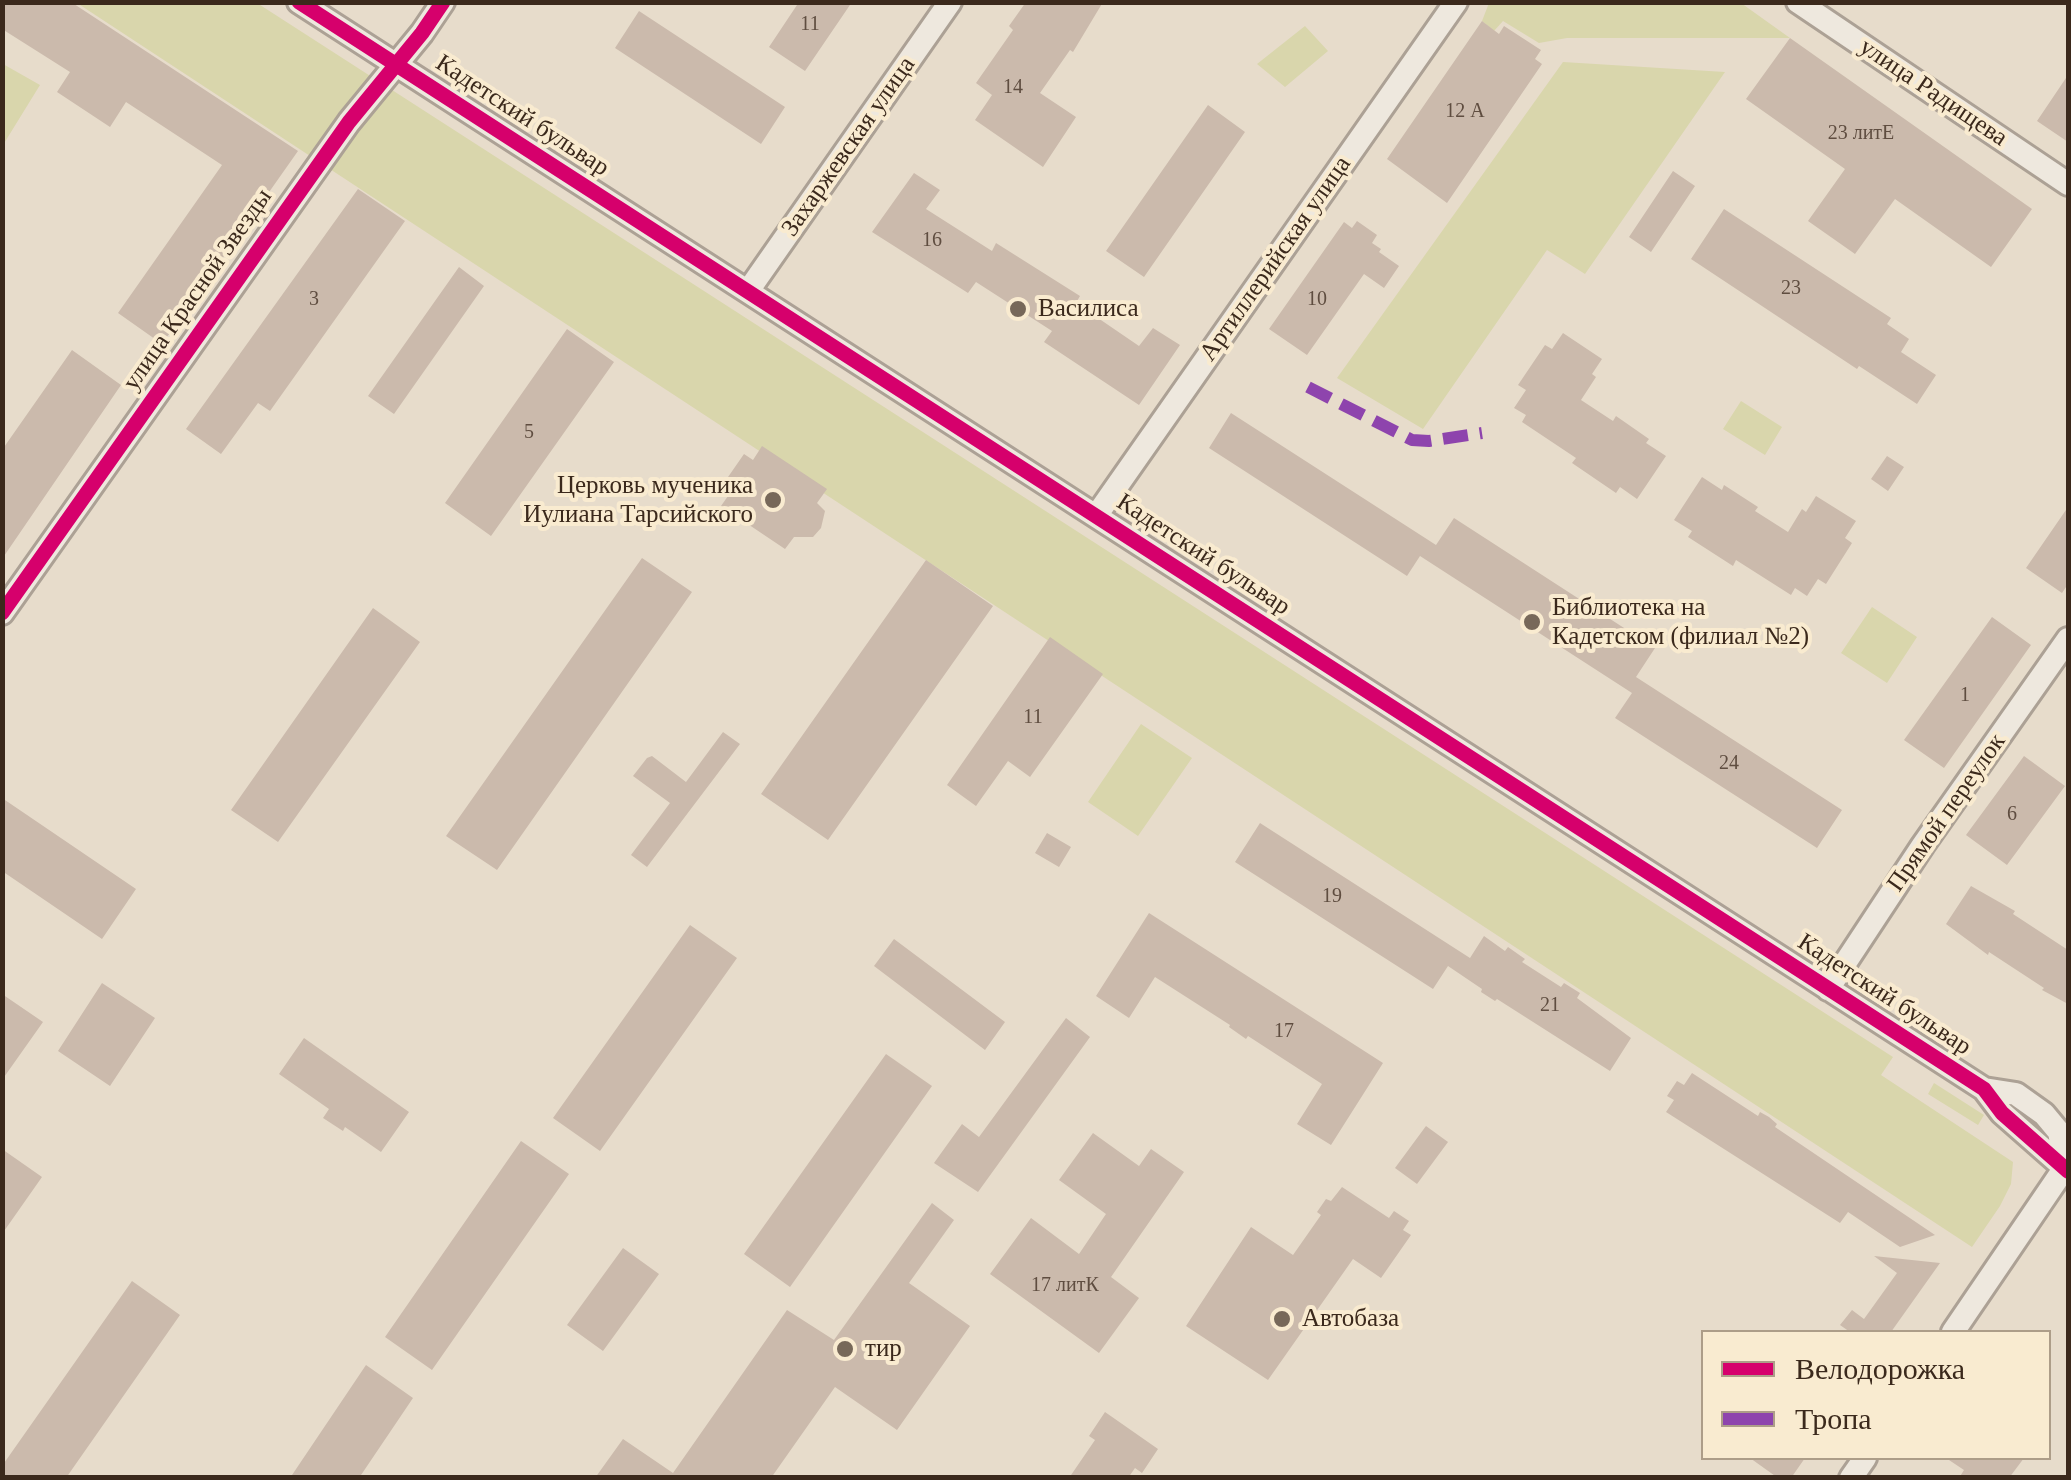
<!DOCTYPE html>
<meta charset="utf-8">
<style>
body{margin:0}
#map{position:relative;width:2071px;height:1480px;overflow:hidden;background:#e7dccb;font-family:"Times New Roman",serif}
canvas{display:block}
.frame{position:absolute;inset:0;border:5px solid #3b291c;pointer-events:none}
.legend{position:absolute;left:1701px;top:1330px;width:350px;height:130px;box-sizing:border-box;background:#f9ebd0;border:2px solid #ad9d88;margin:0;padding:12px 18px;list-style:none;font-size:30px;color:#3b291c}
.legend li{display:flex;align-items:center;gap:20px;height:50px}
.legend b{width:50px;border:2px solid #ad9d88}
</style>
<div id="map">
<canvas width="2071" height="1480"></canvas>
<div class="frame"></div>
<ul class="legend">
<li><b style="height:12px;background:#d6006c"></b>Велодорожка</li>
<li><b style="height:12px;background:#8e44ad"></b>Тропа</li>
</ul>
</div>
<script>
const context = document.querySelector('canvas').getContext('2d');
context.lineJoin = 'round';
function paint(path, color) {
  context.fillStyle = color;
  context.fill(path, 'evenodd');
}
function shape(rows) {
  const path = new Path2D();
  for (const r of rows) {
    path.moveTo(r[0], r[1]);
    for (let i = 2; i < r.length; i += 2) path.lineTo(r[i], r[i + 1]);
  }
  return path;
}
function strokePath(path, color, width, dash) {
  context.strokeStyle = color;
  context.lineWidth = width;
  context.lineCap = dash ? 'butt' : 'round';
  context.setLineDash(dash || []);
  context.stroke(path);
}
function label(font, color, halo, rows, align = 'center') {
  context.font = font + ' "Times New Roman",serif';
  context.lineWidth = 8;
  context.setLineDash([]);
  context.textBaseline = 'middle';
  context.strokeStyle = halo;
  context.fillStyle = color;
  for (const [text, x, y, turn = 0] of rows) {
    context.save();
    context.translate(x, y);
    context.rotate((+turn || 0) * Math.PI / 180);
    context.textAlign = isNaN(turn) ? turn : align;
    if (halo) context.strokeText(text, 0, 0);
    context.fillText(text, 0, 0);
    context.restore();
  }
}
paint(shape([
 [77,3,257,3,1893,1057,1881,1075,2013,1162,2011,1184,2000,1206,1972,1247],
 [1489,3,1741,3,1790,38,1567,38,1539,43,1503,21,1494,31,1482,21],
 [1305,26,1328,51,1285,87,1257,64],
 [1563,62,1725,72,1585,274,1547,250,1423,429,1337,378],
 [3,64,40,85,3,145],
 [1741,401,1782,427,1765,455,1723,429],
 [1872,607,1917,637,1887,683,1841,653],
 [1141,724,1192,758,1138,836,1088,802],
 [1934,1083,1984,1115,1978,1125,1928,1094]
]), '#d9d6ac');
paint(shape([
 [2,2,71,2,298,151,162,344,118,313,222,165,126,102,110,127,57,92,70,72,2,29],
 [799,2,852,2,805,71,769,47],
 [1026,2,1103,2,1073,52,1070,50,1040,93,1076,117,1043,167,975,120,992,95,976,83,1013,30,1009,26],
 [639,11,785,107,761,144,615,48],
 [1482,21,1499,34,1504,26,1541,50,1535,59,1542,64,1447,203,1387,159],
 [1790,38,2032,209,1991,267,1895,199,1855,254,1808,221,1845,169,1746,99],
 [2068,75,2068,142,2037,121],
 [1208,105,1245,132,1144,277,1106,251],
 [1673,171,1695,186,1651,252,1629,237],
 [914,173,940,190,926,209,992,251,996,243,1080,296,1076,303,1139,346,1153,328,1180,345,1139,405,1044,342,1052,331,976,282,968,293,872,232],
 [358,189,405,221,270,411,258,403,221,454,186,429],
 [1724,209,1891,318,1887,324,1909,339,1901,352,1936,375,1917,404,1859,366,1857,369,1691,259],
 [1357,221,1377,235,1372,243,1381,249,1379,252,1399,266,1384,288,1364,274,1307,355,1269,329,1344,222,1352,228],
 [459,267,484,286,394,414,368,396],
 [567,329,614,362,491,536,445,503],
 [1563,333,1602,359,1592,374,1596,377,1581,400,1613,421,1616,416,1649,439,1646,443,1666,456,1637,499,1620,487,1616,493,1572,463,1576,458,1522,422,1526,415,1514,408,1526,390,1518,385,1545,345,1552,349],
 [72,350,121,385,2,559,2,450],
 [1231,413,1436,545,1454,518,1655,648,1636,677,1842,810,1817,848,1615,718,1632,693,1420,556,1407,576,1209,448],
 [762,446,827,489,817,503,825,511,821,528,813,537,794,537,785,549,721,506,728,496,719,490,744,454,753,460],
 [1887,456,1904,467,1888,491,1871,479],
 [1702,477,1722,490,1724,485,1758,507,1755,511,1788,532,1802,509,1806,512,1816,496,1856,521,1845,538,1852,543,1826,584,1818,579,1807,596,1795,588,1791,595,1736,560,1733,566,1688,537,1692,531,1674,520],
 [2068,507,2068,584,2062,593,2026,568],
 [642,558,692,592,497,870,446,836],
 [926,560,993,606,828,840,761,794],
 [373,608,420,642,278,842,231,810],
 [1992,617,2031,645,1944,768,1904,740],
 [1050,637,1103,674,1030,777,1008,761,976,806,947,785],
 [723,732,740,744,647,867,631,855,670,803,633,776,647,758,652,756,686,782],
 [2024,756,2065,786,2007,865,1966,835],
 [2,798,136,889,102,939,2,871],
 [1260,823,1470,958,1484,936,1505,951,1508,947,1525,959,1522,962,1561,987,1564,983,1580,993,1577,998,1631,1038,1610,1071,1497,999,1495,1001,1481,992,1482,989,1448,966,1433,989,1235,862],
 [1047,833,1071,847,1059,867,1035,853],
 [1971,886,2015,911,2013,914,2068,950,2068,1004,2042,990,2044,988,1989,952,1988,955,1946,924],
 [1149,913,1383,1063,1331,1145,1297,1124,1322,1084,1248,1036,1246,1039,1229,1027,1230,1025,1155,977,1129,1018,1096,996],
 [690,925,737,958,600,1151,553,1118],
 [894,939,1005,1022,985,1050,874,966],
 [102,983,155,1018,110,1086,58,1051],
 [2,994,43,1022,2,1080],
 [1066,1018,1090,1037,978,1192,934,1163,962,1124,979,1137],
 [304,1038,409,1112,381,1152,345,1127,343,1131,323,1118,329,1109,279,1074],
 [886,1054,932,1086,790,1287,744,1254],
 [1692,1073,1758,1116,1760,1112,1769,1117,1777,1124,1775,1127,1935,1235,1900,1247,1848,1212,1840,1223,1666,1112,1674,1100,1667,1096,1677,1081,1684,1085],
 [1426,1126,1448,1142,1417,1184,1395,1168],
 [1093,1133,1139,1166,1151,1149,1184,1172,1111,1277,1139,1298,1099,1353,990,1274,1031,1218,1079,1254,1106,1214,1059,1180],
 [521,1141,569,1174,432,1370,385,1337],
 [2,1149,42,1177,2,1234],
 [1342,1187,1389,1218,1394,1211,1409,1221,1403,1230,1411,1235,1381,1278,1353,1259,1268,1380,1186,1326,1251,1227,1293,1255,1321,1215,1317,1212,1326,1199,1331,1201],
 [932,1203,954,1220,909,1283,970,1326,897,1430,835,1387,771,1478,595,1478,623,1439,673,1473,787,1310,834,1340],
 [623,1248,659,1274,603,1351,567,1325],
 [1874,1256,1940,1263,1891,1332,1850,1332,1840,1325,1852,1310,1864,1319,1897,1273],
 [132,1281,180,1315,66,1478,2,1478,2,1466],
 [366,1365,413,1398,359,1478,290,1478],
 [1105,1412,1158,1449,1142,1473,1135,1468,1128,1478,1069,1478,1095,1440,1089,1436],
 [1750,1458,1805,1458,1791,1478,1778,1478],
 [1946,1458,2024,1458,2009,1478,1959,1478,1964,1470]
]), '#cbbaac');
const minor = shape([
 [299,2,1984,1089,2002,1113,2068,1171],
 [1798,2,2068,184],
 [748,291,950,2],
 [1096,516,1456,2],
 [2,613,349,122,422,33,443,2],
 [1828,989,1923,845,2068,639],
 [1984,1089,2016,1094,2044,1114,2059,1132,2066,1167],
 [1953,1332,2068,1163],
 [1851,1478,1865,1458]
]);
strokePath(minor, '#aca195', 28);
strokePath(minor, '#eee8de', 22);
strokePath(shape([
 [1308,387,1412,440,1429,441,1482,433]
]), '#8e44ad', 12, [25, 12]);
strokePath(shape([
 [299,2,1984,1089,2002,1113,2068,1171],
 [2,613,349,122,422,33,443,2]
]), '#d6006c', 15);
for (const [x, y, r, color] of [
 [1018,309,10,"#776859"],
 [773,500,10,"#776859"],
 [1532,622,10,"#776859"],
 [1282,1319,10,"#776859"],
 [845,1349,10,"#776859"]
]) {
  const dot = new Path2D();
  dot.arc(x, y, r, 0, 2 * Math.PI);
  context.fillStyle = color;
  context.fill(dot);
  strokePath(dot, '#f9ebd0', 4);
}
label('20px', '#5f4d40', null, [
 ["11",810,25],
 ["14",1013,88],
 ["12 А",1465,112],
 ["23 литЕ",1861,134],
 ["16",932,241],
 ["23",1791,289],
 ["3",314,300],
 ["10",1317,300],
 ["5",529,433],
 ["1",1965,696],
 ["11",1033,718],
 ["24",1729,764],
 ["6",2012,815],
 ["19",1332,897],
 ["21",1550,1006],
 ["17",1284,1032],
 ["17 литК",1065,1286]
]);
label('25px', '#3b291c', '#f9ebd0', [
 ["улица Радищева",1933,93,34],
 ["Кадетский бульвар",522,116,33],
 ["Захаржевская улица",849,147,-55],
 ["Артиллерийская улица",1276,259,-55],
 ["улица Красной Звезды",198,290,-55],
 ["Кадетский бульвар",1203,555,33],
 ["Прямой переулок",1947,813,-55],
 ["Кадетский бульвар",1884,995,33]
]);
label('25px', '#3b291c', '#f9ebd0', [
 ["Василиса",1038,309],
 ["Церковь мученика",753,486,"right"],
 ["Иулиана Тарсийского",753,515,"right"],
 ["Библиотека на",1552,608],
 ["Кадетском (филиал №2)",1552,637],
 ["Автобаза",1302,1319],
 ["тир",865,1349]
], 'left');
</script>
